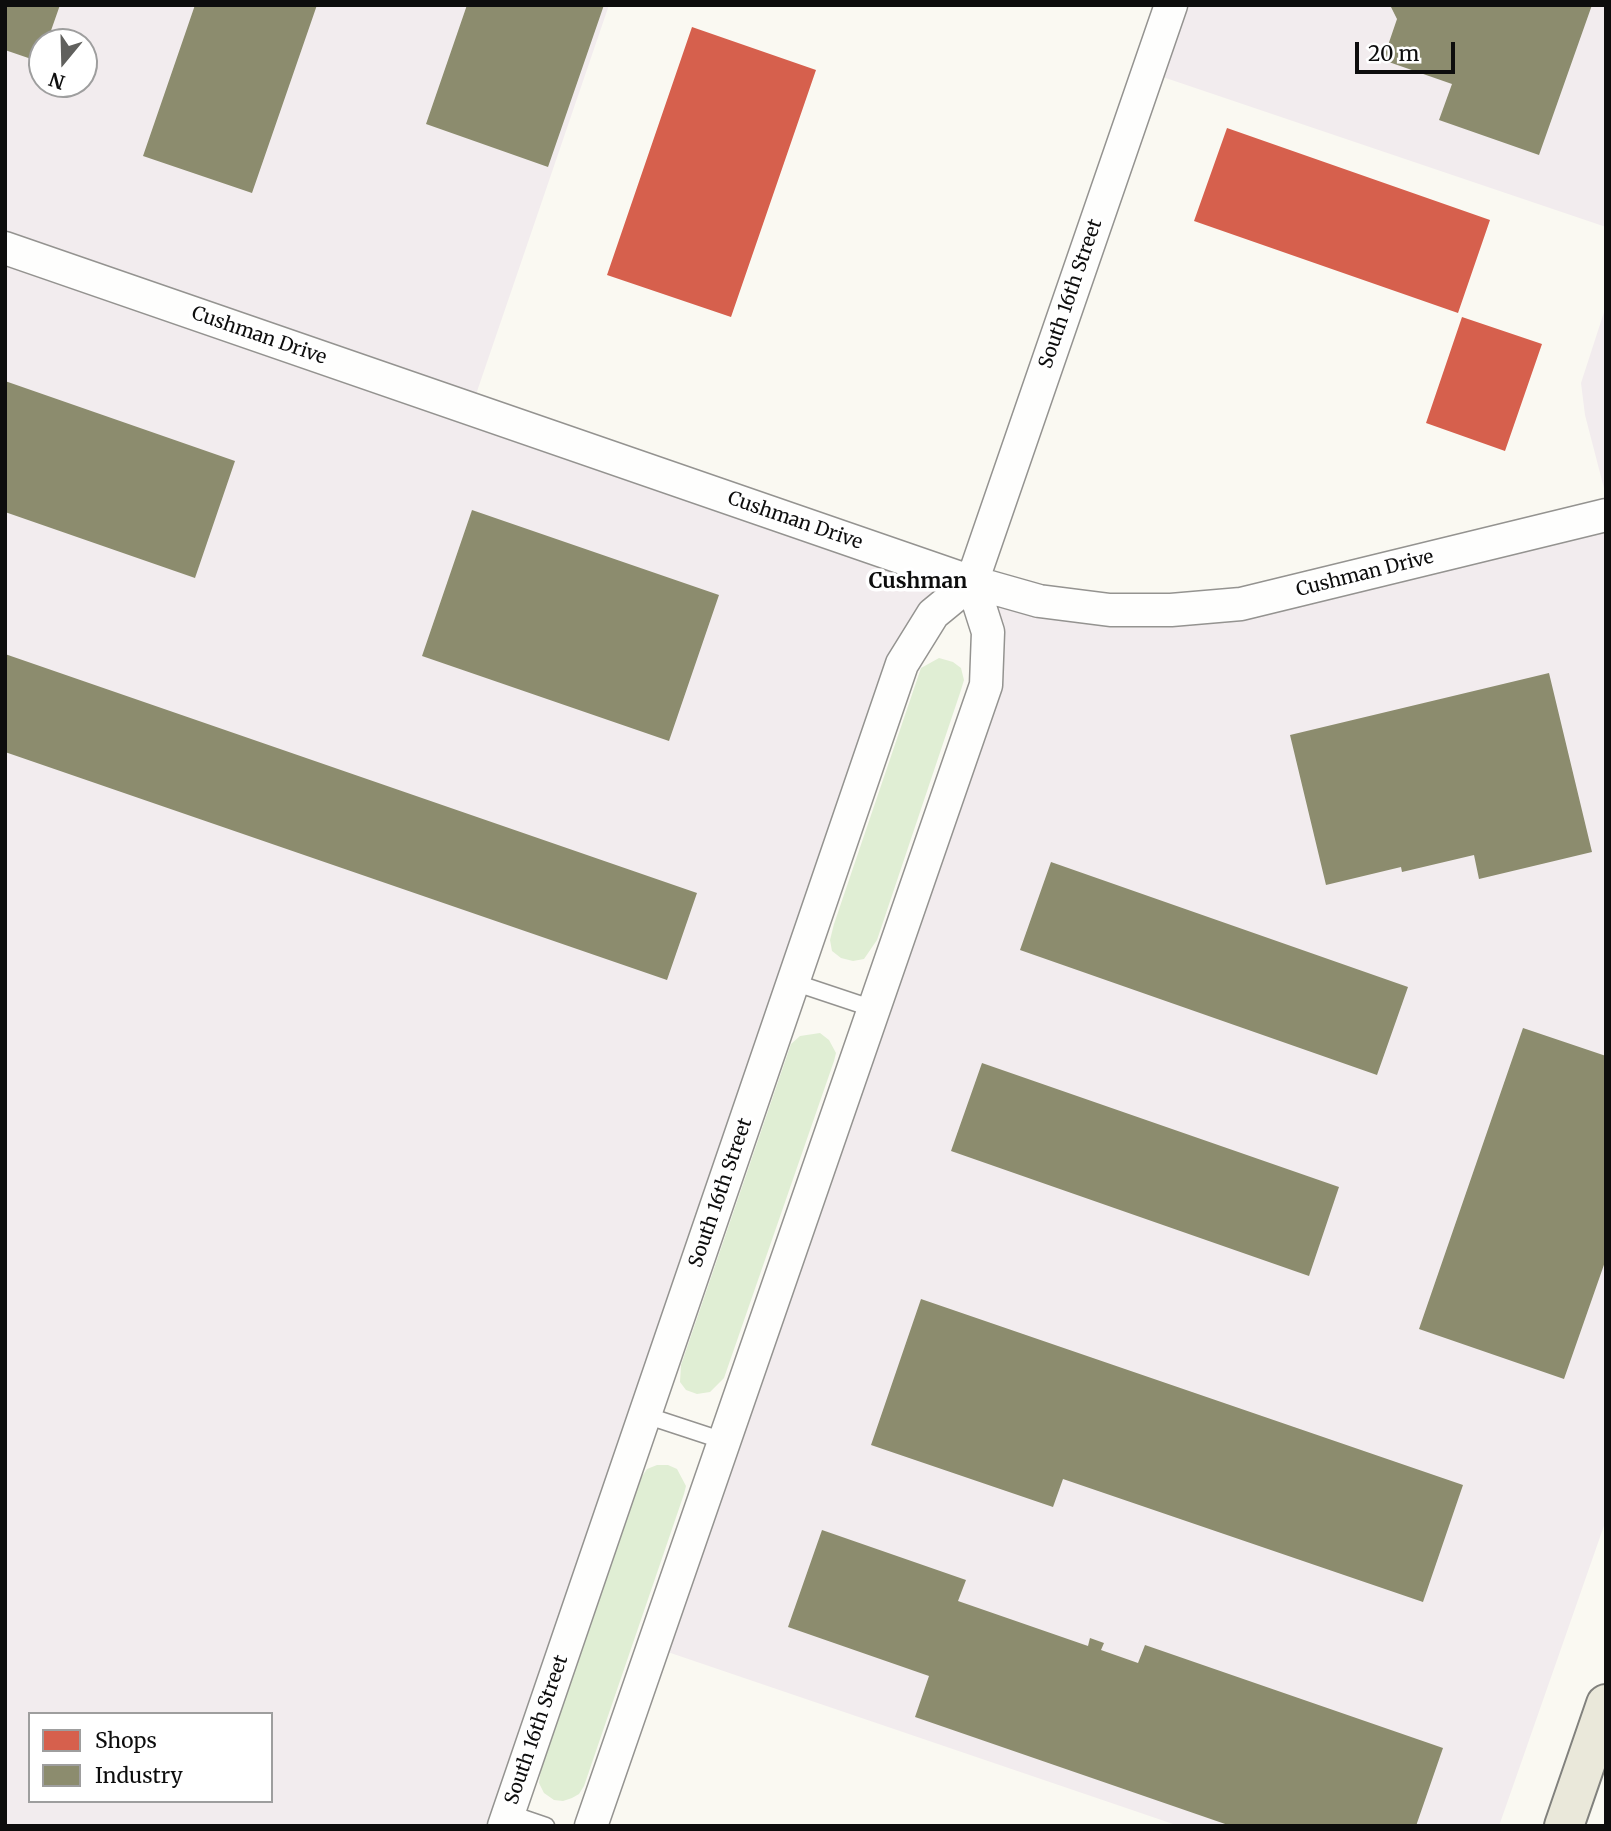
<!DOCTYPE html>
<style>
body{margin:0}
#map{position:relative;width:1611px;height:1831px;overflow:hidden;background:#faf9f2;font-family:Merriweather,serif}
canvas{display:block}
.frame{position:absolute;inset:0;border:7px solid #0d0d0d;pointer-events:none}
.legend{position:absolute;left:28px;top:1712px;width:245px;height:91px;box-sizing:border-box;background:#fff;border:2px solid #9e9e9e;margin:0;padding:9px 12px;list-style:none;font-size:21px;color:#0d0d0d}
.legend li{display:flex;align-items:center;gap:14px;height:35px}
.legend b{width:35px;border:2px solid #9e9e9e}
.north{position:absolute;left:28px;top:28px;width:70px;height:70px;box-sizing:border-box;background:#fff;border:2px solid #9e9e9e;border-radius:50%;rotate:199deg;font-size:19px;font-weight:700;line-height:28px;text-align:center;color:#0d0d0d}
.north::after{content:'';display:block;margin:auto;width:24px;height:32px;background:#60605d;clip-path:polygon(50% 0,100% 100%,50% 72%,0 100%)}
.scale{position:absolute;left:1355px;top:42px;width:100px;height:32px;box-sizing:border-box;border:4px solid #0d0d0d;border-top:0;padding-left:9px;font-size:21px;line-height:24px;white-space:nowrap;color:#0d0d0d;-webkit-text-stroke:5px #fff;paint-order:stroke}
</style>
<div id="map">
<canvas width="1611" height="1831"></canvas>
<div class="frame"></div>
<ul class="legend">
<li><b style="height:19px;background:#d6604d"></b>Shops</li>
<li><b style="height:19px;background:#8c8c6e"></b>Industry</li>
</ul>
<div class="north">N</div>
<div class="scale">20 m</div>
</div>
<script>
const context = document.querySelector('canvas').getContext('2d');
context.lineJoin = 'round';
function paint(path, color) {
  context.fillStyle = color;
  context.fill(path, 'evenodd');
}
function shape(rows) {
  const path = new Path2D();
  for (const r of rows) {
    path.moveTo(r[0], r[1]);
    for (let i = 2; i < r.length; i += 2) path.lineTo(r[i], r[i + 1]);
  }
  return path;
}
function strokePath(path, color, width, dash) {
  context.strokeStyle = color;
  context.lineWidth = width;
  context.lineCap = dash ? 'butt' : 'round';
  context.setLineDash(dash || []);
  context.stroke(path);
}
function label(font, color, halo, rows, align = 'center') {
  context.font = font + ' Merriweather,serif';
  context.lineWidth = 7;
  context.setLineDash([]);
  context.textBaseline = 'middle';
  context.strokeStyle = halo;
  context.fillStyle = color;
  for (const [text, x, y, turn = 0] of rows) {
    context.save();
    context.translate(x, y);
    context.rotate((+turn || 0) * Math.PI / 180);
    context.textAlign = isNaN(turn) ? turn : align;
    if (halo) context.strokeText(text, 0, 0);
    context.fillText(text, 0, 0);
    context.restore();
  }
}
paint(shape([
 [5,5,609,5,471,409,972,582,1171,610,1606,515,1606,1520,1499,1826,1179,1826,653,1647,986,685,972,583,933,614,504,1826,5,1826],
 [42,42,84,42,84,84,42,84],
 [30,1714,271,1714,271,1801,30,1801],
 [1171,5,1606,5,1606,227,1148,72],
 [1606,306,1606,496,1585,415,1581,383]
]), '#f2ecee');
paint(shape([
 [939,658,953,662,961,668,964,680,961,690,877,940,864,959,853,961,841,958,832,951,830,940,834,924,921,668],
 [820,1033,829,1040,836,1053,834,1061,724,1378,710,1392,697,1394,686,1390,680,1382,681,1365,791,1044,800,1036],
 [657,1465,668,1465,677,1469,686,1486,684,1494,584,1786,579,1794,572,1798,563,1801,554,1800,544,1793,539,1783,541,1768,641,1478,647,1469]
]), '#e0eed4');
paint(shape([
 [692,27,816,70,731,317,607,275],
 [1227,128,1490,220,1458,313,1194,221],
 [1462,317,1542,344,1505,451,1426,423]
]), '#d6604d');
paint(shape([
 [5,5,60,5,47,42,42,42,40,62,5,50],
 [195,5,317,5,252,193,143,156],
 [467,5,604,5,548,167,426,124],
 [1390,5,1592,5,1539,155,1439,120,1452,84,1383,60,1397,19],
 [5,381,235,461,195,578,5,512],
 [472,510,719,595,669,741,422,656],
 [5,654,697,893,667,980,5,752],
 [1549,673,1592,852,1479,879,1474,855,1402,872,1401,867,1326,885,1290,735],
 [1051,862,1408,987,1377,1075,1020,950],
 [1523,1028,1606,1056,1606,1259,1564,1379,1419,1329],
 [982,1063,1339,1187,1309,1276,951,1151],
 [921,1299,1463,1485,1423,1602,1063,1479,1053,1507,871,1445],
 [822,1530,966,1580,958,1601,1088,1646,1090,1638,1104,1643,1101,1650,1138,1663,1145,1645,1443,1748,1416,1826,1231,1826,915,1717,929,1676,788,1627]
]), '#8c8c6e');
const lane = shape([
 [793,982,874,1009],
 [645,1415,724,1441],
 [508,1813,546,1826]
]);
const street = shape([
 [5,248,972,582,1039,601,1110,610,1171,610,1241,604,1606,515],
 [504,1826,902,664,933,614,972,582,1171,5],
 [591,1826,986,685,988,632,972,582]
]);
const primary = shape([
 [1564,1826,1606,1704]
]);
strokePath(lane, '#949390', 19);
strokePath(street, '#949390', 35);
strokePath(primary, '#81817d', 42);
strokePath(lane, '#fefefd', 16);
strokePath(street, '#fefefd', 32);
strokePath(primary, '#eae8da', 38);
label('19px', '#0d0d0d', '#fff', [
 ["South 16th Street",1071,294,-71],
 ["Cushman Drive",259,336,19],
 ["Cushman Drive",795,521,19],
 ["Cushman Drive",1365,574,-14],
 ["South 16th Street",721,1193,-71],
 ["South 16th Street",537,1730,-71]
]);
label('bold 21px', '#0d0d0d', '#fff', [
 ["Cushman",918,582]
]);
</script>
